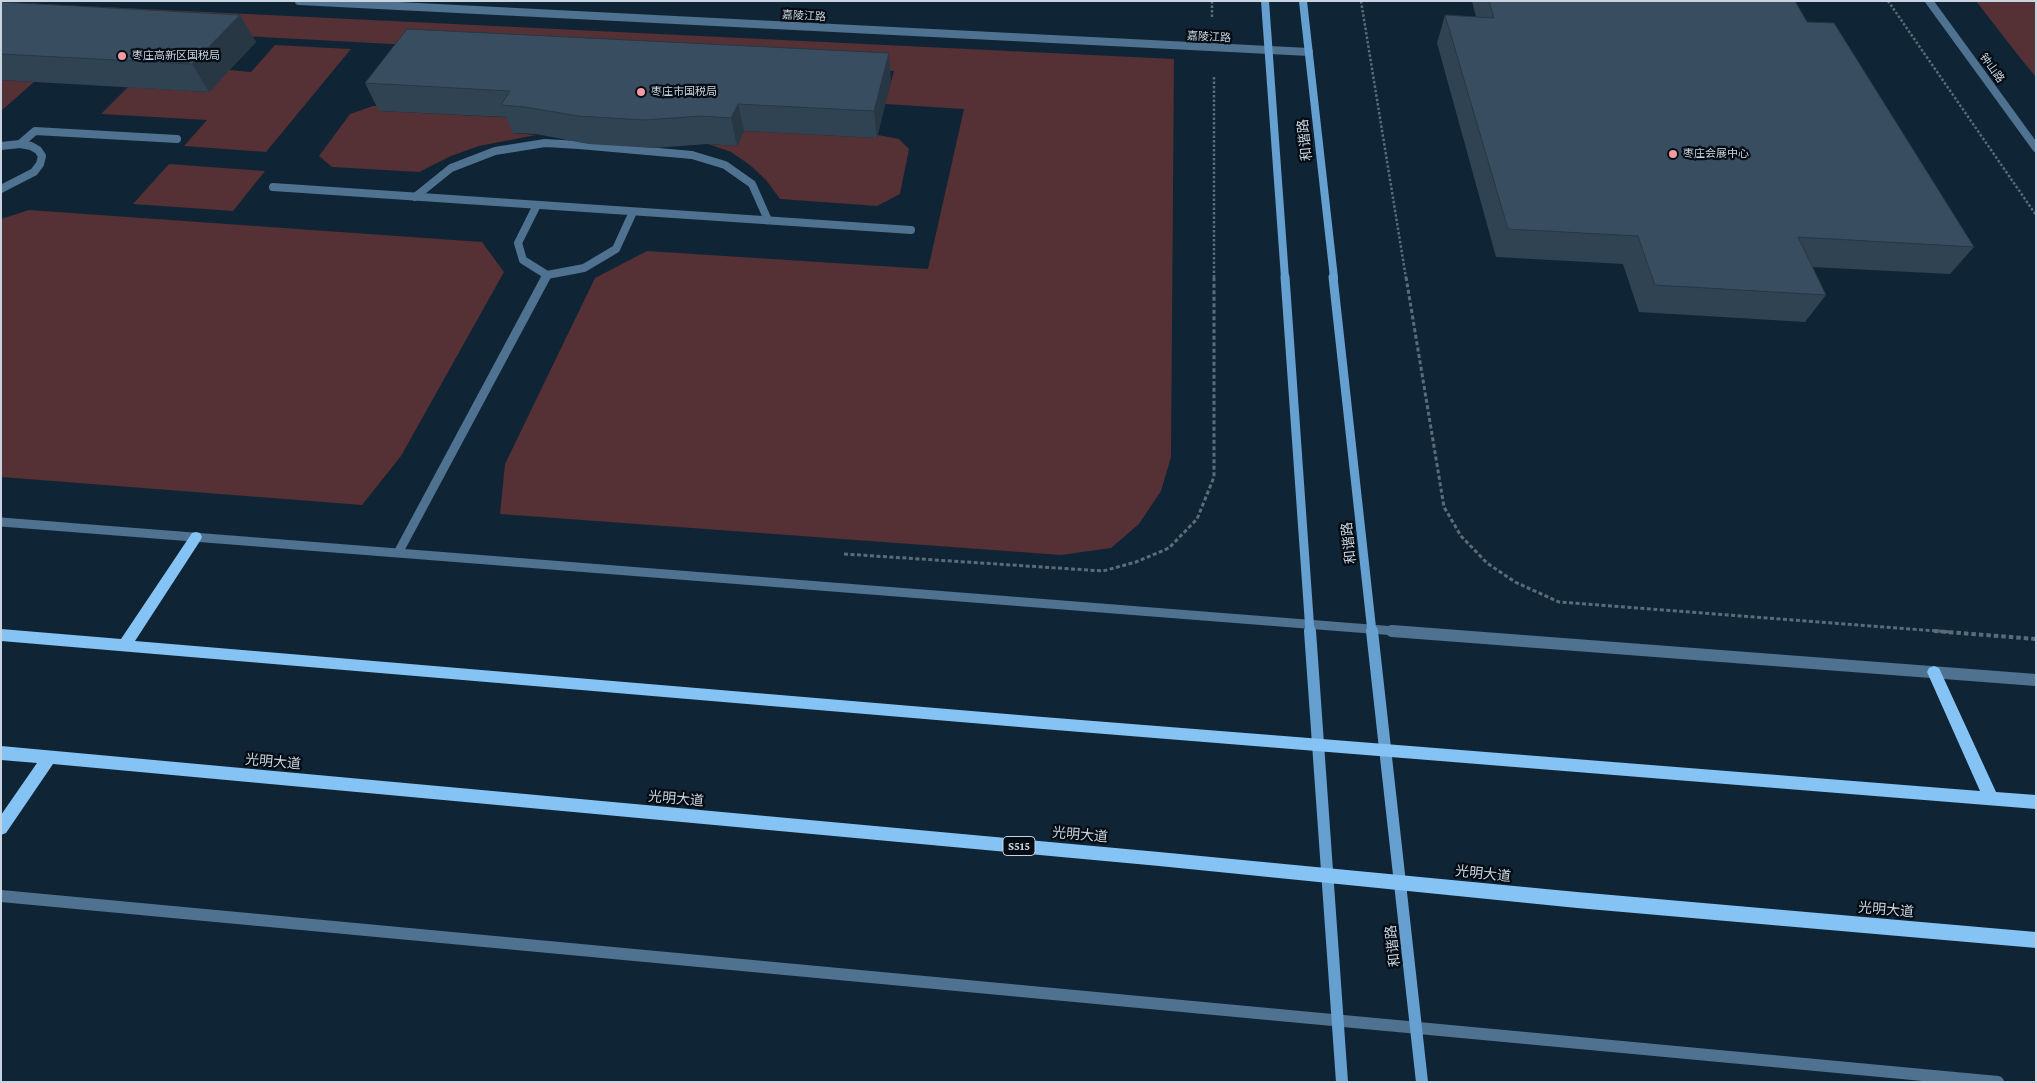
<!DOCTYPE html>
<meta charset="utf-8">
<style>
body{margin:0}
#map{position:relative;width:2037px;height:1083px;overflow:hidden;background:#0f2434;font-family:"Crimson Pro",serif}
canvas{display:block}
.frame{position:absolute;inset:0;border:2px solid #c8d5e0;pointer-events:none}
</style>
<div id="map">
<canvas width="2037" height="1083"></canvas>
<div class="frame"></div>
</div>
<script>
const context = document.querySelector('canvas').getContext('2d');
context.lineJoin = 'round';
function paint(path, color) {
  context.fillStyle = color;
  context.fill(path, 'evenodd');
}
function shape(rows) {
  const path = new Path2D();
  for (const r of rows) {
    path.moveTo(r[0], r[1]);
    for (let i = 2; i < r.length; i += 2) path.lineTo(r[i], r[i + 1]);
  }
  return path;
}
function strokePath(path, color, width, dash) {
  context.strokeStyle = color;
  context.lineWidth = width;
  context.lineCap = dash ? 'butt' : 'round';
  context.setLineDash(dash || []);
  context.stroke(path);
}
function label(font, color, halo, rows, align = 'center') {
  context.font = font + ' "Crimson Pro","Noto Sans SC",serif';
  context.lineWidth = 4.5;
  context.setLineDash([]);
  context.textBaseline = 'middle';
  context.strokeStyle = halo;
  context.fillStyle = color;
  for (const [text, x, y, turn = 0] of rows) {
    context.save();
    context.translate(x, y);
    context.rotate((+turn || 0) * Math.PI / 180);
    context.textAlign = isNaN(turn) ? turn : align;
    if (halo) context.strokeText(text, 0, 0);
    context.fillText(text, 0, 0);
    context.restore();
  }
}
paint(shape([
 [1976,1,2036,1,2036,77,2021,59],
 [1,2,1174,59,1171,457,1161,491,1139,524,1111,548,1061,555,500,514,505,464,595,278,647,251,928,269,964,109,885,104,894,71,1,23],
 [275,45,351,49,266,152,184,146,207,120,101,114,128,87,209,92,229,70,251,72],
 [1,80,34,82,1,111],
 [373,106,383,106,380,111,521,118,513,133,536,135,479,146,451,156,419,172,332,167,319,156,350,114],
 [744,131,877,138,878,135,899,139,909,149,900,194,877,206,780,199,766,180,750,165,731,152,708,144,737,146],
 [169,164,265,171,233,211,133,204],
 [29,210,482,242,504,272,401,456,362,505,1,477,1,219]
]), '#553034');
strokePath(shape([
 [1212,1,1212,18],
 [1361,1,1406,278],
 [1888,1,2036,215],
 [1214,77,1214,278]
]), '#5a6c7a', 2.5, [2.5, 2]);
strokePath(shape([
 [1406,277,1444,507,1461,536,1487,563,1515,582,1559,602,1950,632],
 [844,554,1103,571,1136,562,1169,548,1197,519,1214,477,1214,277]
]), '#5a6c7a', 3, [4, 2.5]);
strokePath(shape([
 [1934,631,2036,639]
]), '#5a6c7a', 4, [4.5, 3]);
strokePath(shape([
 [415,197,451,168,495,151,545,143,579,145,692,155,725,165,752,184,768,220]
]), '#4e7290', 8);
strokePath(shape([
 [20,144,35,131,177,139],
 [1,146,20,144,31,146,38,150,42,156,40,164,34,172,1,189],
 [273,187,911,230],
 [537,205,518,243,523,260,547,275,584,268,616,249,633,212],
 [545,278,547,275]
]), '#4e7290', 8);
strokePath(shape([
 [1,522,1408,632],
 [398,553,546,277]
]), '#4e7290', 9);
strokePath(shape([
 [1392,631,2036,680],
 [1,896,1998,1082]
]), '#4e7290', 12);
strokePath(shape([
 [299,1,1309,52],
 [1929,1,2036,148]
]), '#4e7290', 8);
strokePath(shape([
 [1265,1,1285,278],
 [1303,1,1334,278]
]), '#65a0d1', 8);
strokePath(shape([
 [1285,277,1310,632],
 [1333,277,1372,632]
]), '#65a0d1', 9);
strokePath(shape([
 [1310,631,1342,1082],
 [1372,631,1422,1082]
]), '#65a0d1', 12);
paint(shape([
 [196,532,200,533,202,537,200,541,135,641,1043,717,1980,791,1927,672,1929,668,1934,666,1939,668,1996,792,2036,795,2036,809,1043,729,1,641,1,629,121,639,192,533,196,532],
 [1,746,1159,852,1577,892,2036,932,2036,948,1577,908,1159,866,53,764,6,833,1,835,1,815,37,763,1,760,1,746]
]), '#86c3f5');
paint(shape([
 [1472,1,1795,1,1807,22,1974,247,1950,274,1812,267,1826,295,1805,322,1639,312,1623,264,1496,257,1437,43,1445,15,1476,17],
 [1,2,240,15,256,42,209,92,1,80],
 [891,80,877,138,744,131,737,146,708,144,653,148,588,144,536,134,513,133,506,117,379,111,365,83]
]), '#304353');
paint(shape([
 [240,15,256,42,209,92,192,64],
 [889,53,891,80,877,138,874,111],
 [738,104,744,131,737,146,731,118]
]), '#273743');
const building = shape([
 [1489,1,1795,1,1807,22,1834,23,1974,247,1798,237,1826,295,1655,285,1638,236,1508,229,1445,15,1494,18,1489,1],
 [1,2,240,15,192,64,1,54,1,2],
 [407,29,889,53,874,111,738,104,731,118,701,116,645,120,578,116,525,107,501,105,510,91,365,83,407,29]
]);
paint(building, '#384e60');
strokePath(building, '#273743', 1);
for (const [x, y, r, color] of [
 [122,56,5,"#f49aa3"],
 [641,92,5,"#f49aa3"],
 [1673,154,5,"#f49aa3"]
]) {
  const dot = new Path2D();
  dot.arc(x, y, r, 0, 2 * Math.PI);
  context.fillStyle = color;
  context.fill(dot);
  strokePath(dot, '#050c13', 2);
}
label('11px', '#c8d5e0', '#050c13', [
 ["嘉陵江路",804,16,3],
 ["嘉陵江路",1209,37,3],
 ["钟山路",1992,68,54]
]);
label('11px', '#c8d5e0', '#050c13', [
 ["枣庄高新区国税局",132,56],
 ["枣庄市国税局",651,92],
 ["枣庄会展中心",1683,154]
], 'left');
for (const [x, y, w] of [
 [1019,846,32]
]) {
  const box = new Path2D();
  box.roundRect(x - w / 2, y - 9.5, w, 19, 4);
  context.fillStyle = '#050c13';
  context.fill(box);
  strokePath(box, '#c8d5e0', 1);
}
label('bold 12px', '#c8d5e0', null, [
 ["S515",1019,846]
]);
label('14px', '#c8d5e0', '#050c13', [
 ["和谐路",1305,140,-96],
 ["和谐路",1349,543,-96],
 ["光明大道",273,762,5],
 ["光明大道",676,799,5],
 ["光明大道",1080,835,5],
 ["光明大道",1483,874,6],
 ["光明大道",1886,910,5],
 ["和谐路",1393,946,-96]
]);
</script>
